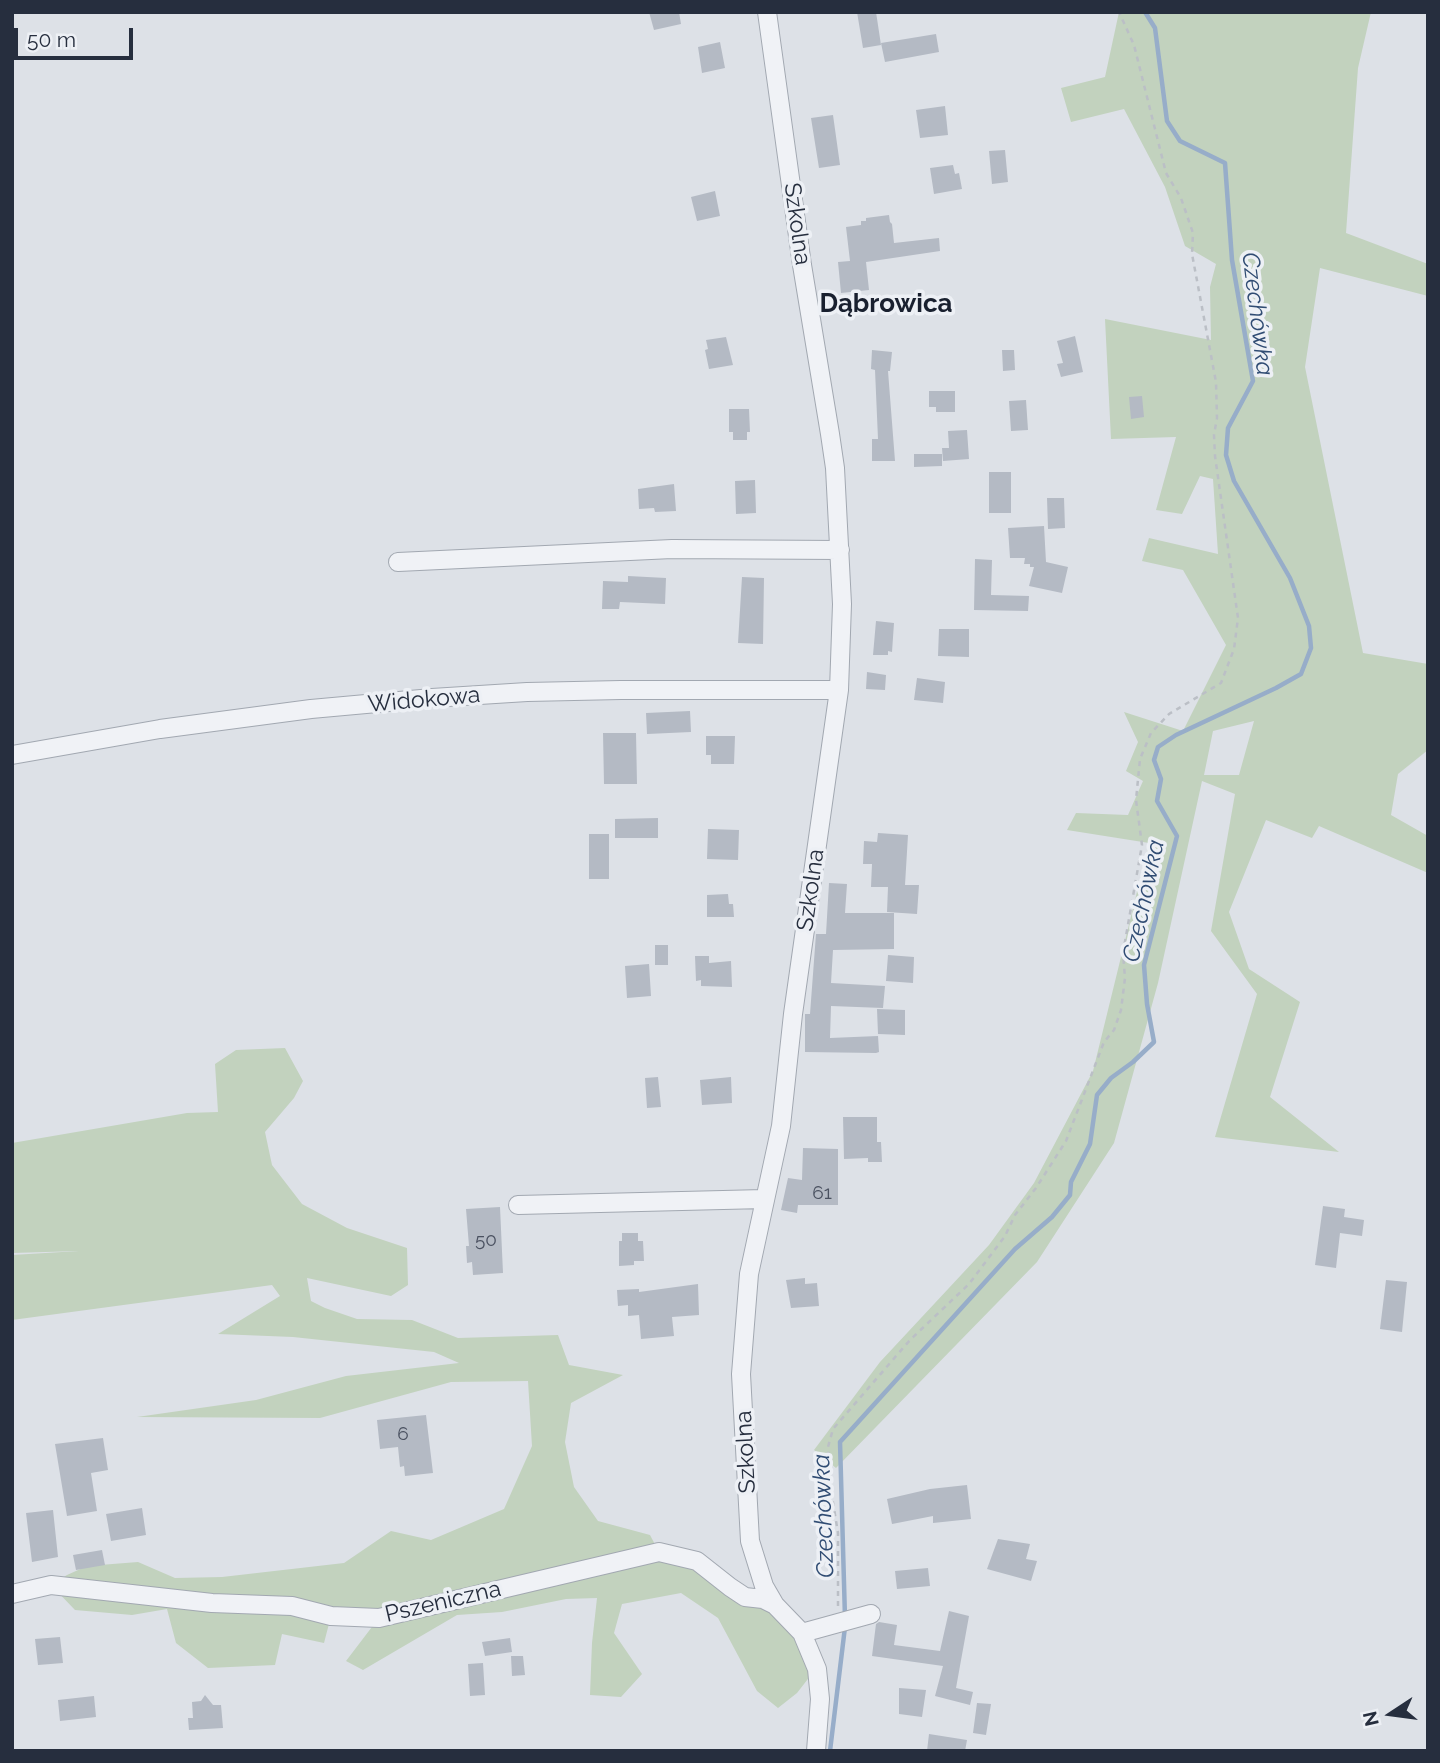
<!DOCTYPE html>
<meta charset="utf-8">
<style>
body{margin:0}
#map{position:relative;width:1440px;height:1763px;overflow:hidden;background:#dde1e7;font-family:Raleway,sans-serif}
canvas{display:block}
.frame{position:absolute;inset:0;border:14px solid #262e3e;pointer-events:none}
.north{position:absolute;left:1356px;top:1679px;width:70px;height:70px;-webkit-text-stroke:5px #edf0f5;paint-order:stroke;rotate:257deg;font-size:19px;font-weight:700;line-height:28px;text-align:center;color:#262e3e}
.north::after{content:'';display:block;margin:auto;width:24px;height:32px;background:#262e3e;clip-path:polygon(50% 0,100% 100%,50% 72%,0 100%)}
.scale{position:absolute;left:14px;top:28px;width:119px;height:32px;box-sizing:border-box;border:4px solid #262e3e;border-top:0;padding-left:9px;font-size:21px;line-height:24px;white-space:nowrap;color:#262e3e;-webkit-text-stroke:5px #edf0f5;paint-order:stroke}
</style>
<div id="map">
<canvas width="1440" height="1763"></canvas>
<div class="frame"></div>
<div class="north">N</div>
<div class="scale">50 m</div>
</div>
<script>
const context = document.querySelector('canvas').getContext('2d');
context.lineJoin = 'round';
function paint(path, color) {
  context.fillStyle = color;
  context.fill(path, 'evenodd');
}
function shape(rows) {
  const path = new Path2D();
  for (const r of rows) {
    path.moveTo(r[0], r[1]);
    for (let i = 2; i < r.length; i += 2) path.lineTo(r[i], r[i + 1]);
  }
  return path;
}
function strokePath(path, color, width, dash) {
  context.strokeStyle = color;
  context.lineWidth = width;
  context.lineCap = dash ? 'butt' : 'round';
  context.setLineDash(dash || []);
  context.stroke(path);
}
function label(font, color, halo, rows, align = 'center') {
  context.font = font + ' Raleway,sans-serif';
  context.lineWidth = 7;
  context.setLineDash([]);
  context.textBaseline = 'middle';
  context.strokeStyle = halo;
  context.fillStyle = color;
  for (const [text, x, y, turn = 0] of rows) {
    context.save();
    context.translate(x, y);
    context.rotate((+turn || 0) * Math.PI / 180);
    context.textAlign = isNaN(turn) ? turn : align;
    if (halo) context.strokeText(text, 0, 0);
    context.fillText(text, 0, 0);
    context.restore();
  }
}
paint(shape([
 [1119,12,1371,12,1358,68,1346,233,1428,264,1428,296,1320,268,1305,367,1363,653,1428,664,1428,750,1398,774,1391,815,1428,836,1428,873,1319,826,1312,838,1266,820,1229,912,1249,969,1300,1002,1270,1097,1339,1152,1215,1137,1257,994,1211,931,1235,794,1202,781,1158,983,1114,1143,1037,1262,836,1468,814,1450,880,1362,989,1245,1034,1183,1093,1071,1149,843,1067,830,1076,813,1128,815,1143,781,1126,771,1138,742,1124,712,1183,731,1226,645,1183,570,1142,561,1149,538,1218,554,1213,479,1200,476,1182,514,1156,510,1176,437,1111,439,1105,319,1211,340,1210,287,1216,264,1185,246,1165,187,1124,109,1071,122,1061,88,1105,77],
 [1254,721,1239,775,1204,775,1213,731],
 [285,1048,303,1081,294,1098,265,1132,272,1165,302,1204,347,1228,407,1248,408,1285,391,1296,307,1278,311,1301,325,1308,357,1319,412,1320,458,1338,558,1335,569,1365,623,1375,571,1403,565,1442,574,1487,598,1521,650,1535,659,1552,697,1567,784,1621,802,1647,811,1675,797,1693,778,1708,757,1691,718,1618,681,1593,622,1604,614,1633,642,1674,621,1697,590,1695,592,1643,597,1598,566,1599,502,1612,457,1615,363,1670,346,1661,378,1619,331,1616,324,1643,282,1634,275,1665,208,1668,176,1643,167,1609,132,1615,75,1610,51,1585,67,1575,87,1566,138,1562,175,1578,222,1577,344,1563,391,1531,431,1540,504,1509,532,1446,528,1381,451,1382,320,1418,137,1417,256,1400,346,1376,459,1363,434,1352,293,1337,218,1334,280,1296,272,1285,12,1320,12,1255,79,1251,12,1253,12,1143,187,1113,218,1112,215,1064,236,1050]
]), '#c2d2be');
strokePath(shape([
 [845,1618,840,1442,1015,1249,1052,1217,1070,1195,1071,1182,1090,1144,1097,1095,1111,1078,1133,1062,1154,1042,1147,1004,1144,965,1177,836,1157,801,1161,779,1154,760,1158,747,1176,735,1276,688,1301,674,1311,648,1309,626,1290,578,1234,481,1226,455,1228,428,1253,381,1232,260,1225,163,1180,141,1167,121,1155,28,1145,12],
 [830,1751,845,1627]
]), '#97adc9', 4.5);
paint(shape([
 [649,12,679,12,681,24,654,30],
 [857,12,876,12,881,45,863,48],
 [936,34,939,52,885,62,881,43],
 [720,42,725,68,702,73,698,47],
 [945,106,948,135,920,138,916,110],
 [833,115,840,165,819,168,811,118],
 [1005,150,1008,182,992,184,989,151],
 [953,165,955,174,959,173,962,189,934,194,930,168],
 [715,191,720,216,697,221,691,197],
 [889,215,890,222,892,224,894,243,939,238,940,251,866,262,869,290,841,293,838,262,850,261,846,227,861,225,861,221,866,221,866,218],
 [1075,336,1083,372,1061,377,1057,364,1063,363,1057,341],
 [726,337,733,365,709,369,705,350,708,349,706,340],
 [872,350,892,352,890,371,888,371,895,461,872,461,872,439,878,439,875,370,871,369],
 [1002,350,1014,350,1015,370,1003,371],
 [929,391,955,391,955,412,936,412,936,407,929,407],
 [1142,396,1144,417,1131,419,1129,397],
 [1026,400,1028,430,1011,431,1009,401],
 [729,409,749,409,750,432,747,432,747,440,733,440,733,432,729,432],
 [967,430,969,459,943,461,942,448,949,448,948,431],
 [914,454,942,454,942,466,914,467],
 [989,472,1011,472,1011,513,989,513],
 [755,480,756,513,736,514,735,481],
 [674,484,676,511,655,512,654,508,639,509,638,489],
 [1047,498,1064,498,1065,528,1048,529],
 [1044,526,1046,562,1068,567,1062,593,1029,586,1034,567,1030,567,1030,564,1024,564,1025,558,1010,558,1008,528],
 [975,559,992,560,991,595,1029,596,1028,611,974,610],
 [628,576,666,578,665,604,620,602,619,609,602,609,603,581,628,582],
 [742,577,764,578,763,644,738,643],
 [876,621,894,623,892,652,888,651,888,655,873,655],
 [939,629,969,629,969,657,938,656],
 [867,672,886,675,885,690,866,689],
 [917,678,945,682,943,703,914,700],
 [690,711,691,732,647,734,646,713],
 [603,733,636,733,637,784,604,784],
 [706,736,735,736,734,764,711,764,711,755,706,755],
 [658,818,658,838,615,838,615,819],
 [708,829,739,830,738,860,707,859],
 [878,833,908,835,905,885,919,885,917,914,887,912,888,887,871,887,872,864,863,864,864,841,877,842],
 [589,834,609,834,609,879,589,879],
 [829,883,847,884,845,913,894,913,894,949,833,950,831,983,885,986,883,1008,831,1006,830,1038,878,1036,879,1052,876,1053,805,1052,805,1014,810,1014,816,934,826,934],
 [728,894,729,904,733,904,734,917,707,917,707,895],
 [655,945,668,945,668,965,655,965],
 [888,955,914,957,913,983,886,981],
 [695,956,709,956,709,963,731,961,732,987,701,986,701,980,696,981],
 [649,964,651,996,627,998,625,966],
 [877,1009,905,1010,905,1035,878,1034],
 [658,1077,661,1107,647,1108,645,1078],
 [731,1077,732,1103,702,1105,700,1080],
 [843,1117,877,1117,877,1142,881,1142,882,1162,868,1162,868,1158,844,1159],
 [803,1148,838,1149,838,1205,798,1205,797,1213,781,1210,788,1178,802,1180],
 [1323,1206,1345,1209,1344,1217,1364,1220,1362,1236,1340,1233,1336,1268,1315,1265],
 [500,1207,503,1273,473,1275,472,1262,467,1263,466,1246,469,1246,466,1209],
 [622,1233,638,1233,638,1241,643,1241,644,1261,634,1261,634,1265,619,1266,619,1241,622,1241],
 [805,1278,805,1284,817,1283,819,1306,791,1308,786,1280],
 [1386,1280,1407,1282,1402,1332,1380,1329],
 [698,1284,699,1315,672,1317,674,1336,641,1339,639,1315,628,1316,628,1305,618,1306,617,1290,639,1289,639,1292],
 [426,1415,433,1473,405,1476,404,1466,400,1467,398,1447,380,1449,377,1420],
 [103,1438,108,1470,91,1473,97,1511,67,1516,55,1444],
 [967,1485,971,1519,933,1523,933,1516,892,1524,887,1499,930,1489],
 [142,1508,146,1535,111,1541,106,1514],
 [53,1510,58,1557,32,1562,26,1513],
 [998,1539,1030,1544,1026,1559,1037,1561,1031,1581,987,1569],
 [102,1550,105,1565,76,1570,73,1555],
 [928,1568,930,1586,897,1589,895,1571],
 [949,1611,969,1616,956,1688,973,1692,970,1705,935,1696,943,1666,872,1656,876,1624,879,1622,897,1625,894,1645,940,1651],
 [60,1637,63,1663,38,1665,35,1639],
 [510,1638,512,1652,485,1656,482,1642],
 [511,1656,523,1656,525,1675,512,1676],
 [483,1663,485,1695,470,1696,468,1664],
 [899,1688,926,1690,922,1717,899,1714],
 [205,1695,213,1705,221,1705,223,1728,189,1730,188,1718,193,1718,192,1702,201,1701],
 [94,1696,96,1717,60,1721,58,1700],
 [977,1703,991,1704,986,1735,973,1733],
 [929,1734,967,1740,965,1751,927,1751]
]), '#b4bac4');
const minor = shape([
 [767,12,802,265,830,434,835,468,842,604,839,690,793,1014,781,1126,749,1274,741,1374,750,1541,764,1586,775,1605,802,1633,817,1669,820,1699,816,1751],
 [398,562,672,549,840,550],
 [12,755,160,729,311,709,432,698,527,692,621,690,839,690],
 [518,1205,764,1199],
 [12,1594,51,1585,212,1603,292,1606,331,1616,379,1618,659,1552,697,1561,730,1587,745,1597,763,1599,775,1605],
 [802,1633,871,1614]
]);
strokePath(minor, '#a2a8b1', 20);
strokePath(shape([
 [838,1606,838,1533,830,1484,828,1447,833,1429,910,1340,969,1284,1005,1236,1015,1215,1036,1188,1066,1141,1104,1042,1114,1030,1121,1010,1125,978,1123,953,1142,845,1136,800,1140,759,1151,733,1169,714,1221,683,1234,649,1238,618,1215,456,1214,435,1217,418,1216,382,1192,254,1193,233,1181,198,1166,173,1134,45,1119,12]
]), '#bbbfc6', 2.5, [5, 5]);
strokePath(minor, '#f0f2f6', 18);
label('19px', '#4a5160', null, [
 ["61",822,1193],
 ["50",486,1240],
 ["6",403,1434]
]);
label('23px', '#262e3e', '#edf0f5', [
 ["Szkolna",797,224,82],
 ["Widokowa",424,700,-5],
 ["Szkolna",811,890,-82],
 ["Szkolna",746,1452,-93],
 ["Pszeniczna",443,1602,-13]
]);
label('italic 24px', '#304c73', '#edf0f5', [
 ["Czechówka",1257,314,83],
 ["Czechówka",1144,901,-78],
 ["Czechówka",824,1516,-92]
]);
label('bold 26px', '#19202f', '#edf0f5', [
 ["Dąbrowica",886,304]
]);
</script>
